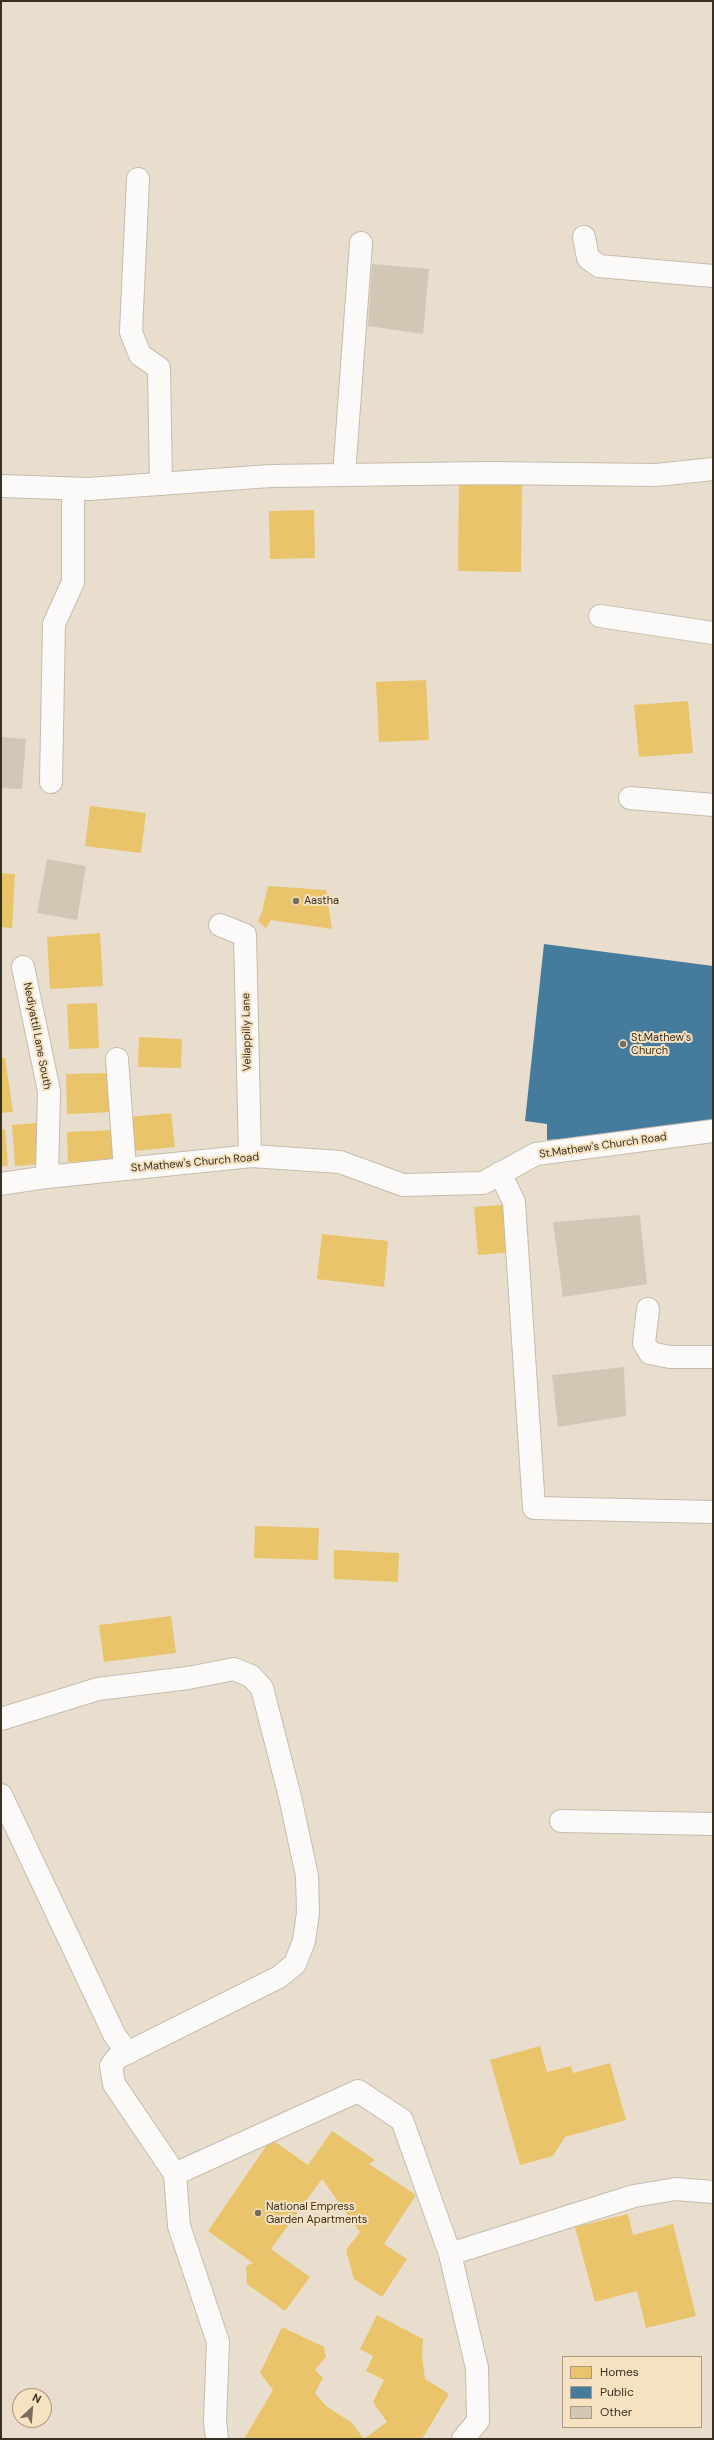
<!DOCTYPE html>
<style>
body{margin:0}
#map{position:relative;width:714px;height:2440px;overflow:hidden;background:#e9decd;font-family:"DM Sans",sans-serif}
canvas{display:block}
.frame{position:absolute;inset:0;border:2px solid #383023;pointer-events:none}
.legend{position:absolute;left:562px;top:2356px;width:140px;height:72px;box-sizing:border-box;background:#f6e1c0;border:1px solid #aa9a81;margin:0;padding:5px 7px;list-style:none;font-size:12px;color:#383023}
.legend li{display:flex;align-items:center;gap:8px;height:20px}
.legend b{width:20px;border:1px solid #aa9a81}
.north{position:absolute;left:12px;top:2388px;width:40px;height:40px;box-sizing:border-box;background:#f6e1c0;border:1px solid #aa9a81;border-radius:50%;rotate:26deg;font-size:11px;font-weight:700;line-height:16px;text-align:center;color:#383023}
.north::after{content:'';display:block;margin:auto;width:14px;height:18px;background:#766d5e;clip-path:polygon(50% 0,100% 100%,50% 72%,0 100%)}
</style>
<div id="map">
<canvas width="714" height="2440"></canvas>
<div class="frame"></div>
<ul class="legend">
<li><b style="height:11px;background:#e9c46a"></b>Homes</li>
<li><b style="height:11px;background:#457b9d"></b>Public</li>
<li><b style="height:11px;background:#d2c6b5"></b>Other</li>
</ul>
<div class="north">N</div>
</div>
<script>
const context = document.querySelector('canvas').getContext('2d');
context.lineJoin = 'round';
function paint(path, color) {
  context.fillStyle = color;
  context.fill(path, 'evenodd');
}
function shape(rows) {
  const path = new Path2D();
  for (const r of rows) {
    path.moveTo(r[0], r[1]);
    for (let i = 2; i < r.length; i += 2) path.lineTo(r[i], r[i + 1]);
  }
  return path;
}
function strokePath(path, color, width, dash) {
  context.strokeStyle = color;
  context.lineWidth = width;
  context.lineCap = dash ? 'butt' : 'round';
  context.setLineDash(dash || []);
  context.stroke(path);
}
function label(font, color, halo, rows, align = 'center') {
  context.font = font + ' "DM Sans",sans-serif';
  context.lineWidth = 4;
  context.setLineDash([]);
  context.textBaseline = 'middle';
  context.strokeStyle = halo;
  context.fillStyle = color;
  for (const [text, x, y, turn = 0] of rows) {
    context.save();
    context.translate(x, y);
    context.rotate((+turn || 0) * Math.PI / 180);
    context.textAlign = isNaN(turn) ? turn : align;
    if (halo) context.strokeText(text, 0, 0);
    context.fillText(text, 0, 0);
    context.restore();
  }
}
paint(shape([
 [459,481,522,483,521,572,458,571],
 [314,510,315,558,270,559,269,511],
 [426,680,429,740,379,742,376,682],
 [688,701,693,753,639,757,634,705],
 [90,806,146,813,141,853,85,846],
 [1,873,15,874,12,928,1,927],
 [268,886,326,890,332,929,271,920,266,928,258,921,262,912],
 [100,933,103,986,50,989,47,937],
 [97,1003,99,1048,69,1049,67,1004],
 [139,1037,182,1039,181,1068,138,1067],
 [1,1058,5,1058,13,1112,1,1113],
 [111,1073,113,1112,67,1114,66,1074],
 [171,1113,175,1147,134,1151,130,1117],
 [37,1123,41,1164,15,1166,12,1125],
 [5,1129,8,1166,1,1166,1,1130],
 [112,1130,114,1160,68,1162,67,1132],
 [512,1204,515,1252,478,1255,474,1207],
 [322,1234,388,1241,384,1287,317,1279],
 [255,1526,319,1528,318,1560,254,1558],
 [334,1550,399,1553,398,1582,334,1579],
 [171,1616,176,1653,104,1662,99,1625],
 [540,2046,547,2072,571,2066,573,2073,610,2063,626,2120,565,2137,553,2156,520,2165,490,2060],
 [332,2131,375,2160,369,2164,416,2195,384,2244,407,2259,382,2297,354,2279,346,2250,360,2232,322,2179,271,2249,310,2277,285,2311,247,2284,246,2266,253,2263,208,2231,271,2139,308,2165],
 [628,2214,633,2235,673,2224,696,2316,646,2328,637,2291,595,2302,575,2227],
 [377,2315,423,2339,422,2356,425,2379,449,2394,422,2439,244,2439,273,2390,260,2373,282,2327,324,2347,326,2357,315,2370,323,2378,315,2393,326,2406,352,2423,364,2439,387,2422,373,2402,384,2380,366,2371,373,2356,360,2349]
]), '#e9c46a');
paint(shape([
 [544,944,713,966,713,1122,612,1135,547,1140,547,1124,525,1121]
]), '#457b9d');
paint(shape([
 [372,264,429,269,423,334,368,326],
 [1,737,26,739,22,789,1,788],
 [47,859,86,866,77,920,37,913],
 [640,1215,647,1284,563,1297,553,1222],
 [624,1367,626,1416,558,1427,552,1375]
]), '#d2c6b5');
const street = shape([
 [138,179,131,332,140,355,159,368,161,484],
 [584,237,588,258,599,266,713,276],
 [344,475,361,243],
 [600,616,713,633],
 [51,782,54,624,73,582,73,489],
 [630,798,713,805],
 [220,925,245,935,250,1156],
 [23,967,49,1091,47,1177],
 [117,1059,125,1169],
 [500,1173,514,1202,534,1508,713,1512],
 [1,1184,47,1177,252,1156,340,1162,403,1185,483,1183,536,1154,713,1131],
 [648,1309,644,1343,650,1353,670,1357,713,1357],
 [1,1719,98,1689,188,1678,234,1669,251,1676,262,1688,290,1797,307,1876,308,1913,304,1941,295,1964,279,1977,117,2058,111,2066,114,2084,175,2174,179,2226,218,2342,215,2421,217,2439],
 [1,1795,115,2036,128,2053],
 [561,1821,713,1824],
 [175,2174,358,2091,402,2120,450,2254,634,2196,676,2189,713,2192],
 [450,2254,477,2368,478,2421,463,2439]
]);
const secondary = shape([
 [1,486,89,489,270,476,489,473,656,475,713,469]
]);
strokePath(street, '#c5bcae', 24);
strokePath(secondary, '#c5bcae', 24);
strokePath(street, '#fcfaf8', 22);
strokePath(secondary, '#fcfaf8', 22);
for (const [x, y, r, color] of [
 [296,901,4,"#766d5e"],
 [623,1044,4,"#766d5e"],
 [258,2213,4,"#766d5e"]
]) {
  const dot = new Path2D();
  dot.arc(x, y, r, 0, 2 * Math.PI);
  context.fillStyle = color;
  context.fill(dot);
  strokePath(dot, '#f6e1c0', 1.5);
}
label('11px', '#383023', '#f6e1c0', [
 ["Aastha",304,901],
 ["St.Mathew's",631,1038],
 ["Church",631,1051],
 ["National Empress",266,2207],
 ["Garden Apartments",266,2220]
], 'left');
label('11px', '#383023', '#f6e1c0', [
 ["Vellappilly Lane",247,1032,-91],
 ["Nediyattil Lane South",37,1036,79],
 ["St.Mathew's Church Road",603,1146,-8],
 ["St.Mathew's Church Road",195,1163,-5]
]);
</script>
